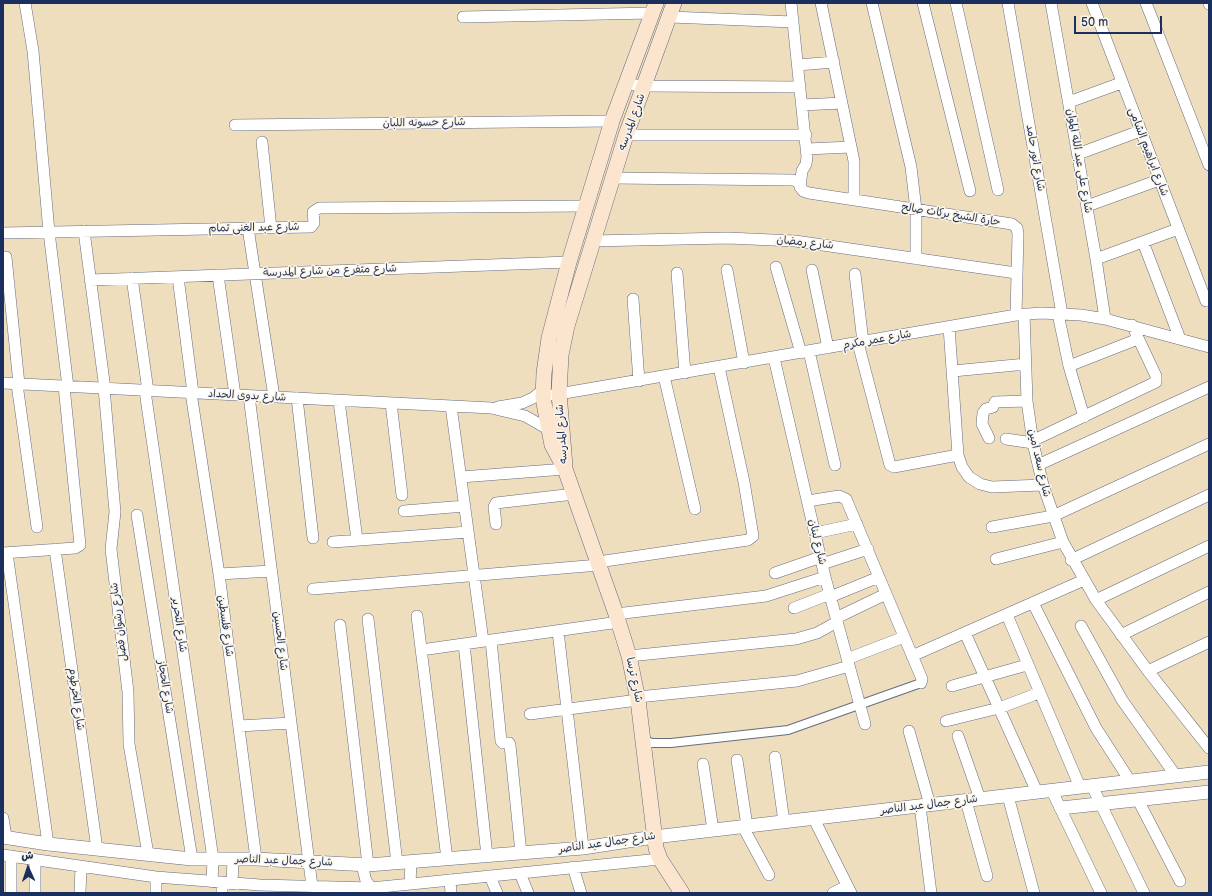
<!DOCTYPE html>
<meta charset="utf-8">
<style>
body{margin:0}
#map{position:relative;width:1212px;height:896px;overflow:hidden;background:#efdebd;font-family:"Balsamiq Sans","Playpen Sans Arabic",sans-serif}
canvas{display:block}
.frame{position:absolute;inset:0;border:4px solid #1b2f5e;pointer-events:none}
.north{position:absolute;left:8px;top:848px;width:40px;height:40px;-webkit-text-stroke:3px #fcf5e5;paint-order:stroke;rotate:357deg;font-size:11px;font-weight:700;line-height:16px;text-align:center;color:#1b2f5e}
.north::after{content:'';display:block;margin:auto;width:14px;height:18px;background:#1b2f5e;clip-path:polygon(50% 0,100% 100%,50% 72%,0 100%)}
.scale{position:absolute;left:1074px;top:16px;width:88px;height:18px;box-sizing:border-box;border:2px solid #1b2f5e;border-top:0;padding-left:5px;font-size:12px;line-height:14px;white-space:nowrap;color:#1b2f5e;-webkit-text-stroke:3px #fcf5e5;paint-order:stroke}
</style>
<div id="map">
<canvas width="1212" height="896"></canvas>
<div class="frame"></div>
<div class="north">ش</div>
<div class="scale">50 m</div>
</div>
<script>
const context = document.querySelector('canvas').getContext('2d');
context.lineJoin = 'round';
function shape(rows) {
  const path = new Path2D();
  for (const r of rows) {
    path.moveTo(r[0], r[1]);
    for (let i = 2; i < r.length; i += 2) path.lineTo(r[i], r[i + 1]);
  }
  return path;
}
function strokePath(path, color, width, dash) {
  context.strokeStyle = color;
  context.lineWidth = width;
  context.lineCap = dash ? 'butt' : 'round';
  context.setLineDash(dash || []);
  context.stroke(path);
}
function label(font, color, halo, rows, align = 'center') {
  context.font = font + ' "Balsamiq Sans","Playpen Sans Arabic",sans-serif';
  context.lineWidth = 3;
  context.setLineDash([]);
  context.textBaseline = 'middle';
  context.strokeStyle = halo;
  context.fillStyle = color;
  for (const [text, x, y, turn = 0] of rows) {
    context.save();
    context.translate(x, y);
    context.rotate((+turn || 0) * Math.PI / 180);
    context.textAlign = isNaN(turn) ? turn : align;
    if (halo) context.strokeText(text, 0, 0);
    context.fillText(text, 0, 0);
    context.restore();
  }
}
const pedestrian = shape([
 [644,740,652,743,671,743,788,730,921,683]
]);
const minor = shape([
 [25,3,33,51,49,232,68,387],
 [791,3,807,157,806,164,802,171,800,187],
 [821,3,854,161,854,200],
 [872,3,911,167,916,210,916,259],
 [923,3,970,191],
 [956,3,998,190],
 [1008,3,1062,314],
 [1051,3,1096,259,1105,319],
 [1092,3,1206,301],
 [1146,3,1209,165],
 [1209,3,1209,4],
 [463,17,653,13],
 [670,17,793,22],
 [798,65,834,62],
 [626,84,645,86,800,87],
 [1069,102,1121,83],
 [802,105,842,103],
 [235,125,612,121],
 [626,135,806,135],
 [262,142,271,228],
 [807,149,851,147],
 [1078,154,1140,131],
 [612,178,793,180,798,182,803,191,809,193,1012,224,1017,228,1018,234,1016,315],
 [1087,206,1159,180],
 [248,228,274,397],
 [84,231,105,389],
 [3,233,311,227,314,223,313,212,319,208,586,206],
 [592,241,728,238,795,241,1016,273],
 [1143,242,1180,339],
 [6,257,19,384],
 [1096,259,1178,229],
 [776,267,801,353],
 [727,270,744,363],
 [812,270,828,348],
 [677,273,685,373],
 [855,274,863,342],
 [218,275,235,395],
 [178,277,193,393],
 [132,278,148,391],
 [90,280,569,262],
 [633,299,639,381],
 [1024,314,1027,401,1033,443,1043,485,1063,542,1096,600,1148,671,1209,748],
 [1058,314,1069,366,1084,417],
 [949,327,958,455,962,467,969,477,980,484,992,487,1043,485],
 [858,343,890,465,894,467,958,455],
 [809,351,835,465],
 [774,358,825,577,865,724],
 [1069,366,1138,339],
 [953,371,1026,364],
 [664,376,695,509],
 [3,383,491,408,525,416,548,429],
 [17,384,37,527],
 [104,388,115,512,111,549,128,692,129,744,148,854],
 [145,391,213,859,212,882],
 [191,393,219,574,256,859],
 [553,395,1016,315,1041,313,1081,315,1105,319,1209,347],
 [249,396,312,886],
 [297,398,313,538],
 [339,401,357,540],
 [391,403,402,495],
 [451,406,483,641],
 [498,407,522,403,533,398,543,390],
 [989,438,982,424,983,413,986,409,993,407,995,402,1027,401],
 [1006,439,1033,443],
 [1032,441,1156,382,1156,376,1132,325],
 [1038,465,1209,387],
 [461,477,565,469],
 [808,501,839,496,846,499,922,679,921,683],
 [404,511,465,506],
 [137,515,192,859],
 [496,524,494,507,496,503,574,494],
 [992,527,1053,516,1209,444],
 [815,533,857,524],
 [333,542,468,532],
 [55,549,97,849],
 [3,553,75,548,80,545,64,386],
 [7,553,48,844],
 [996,559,1063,542],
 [1071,560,1209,495],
 [598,562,748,540,753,536,744,482,719,367],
 [822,564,868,549],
 [775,573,821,557],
 [219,574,271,571],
 [313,589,599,565],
 [830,597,879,577],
 [1096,600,1209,546],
 [1033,603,1096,728,1130,781],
 [794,608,830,594],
 [616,614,766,596,825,577],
 [1007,615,1080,787],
 [417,616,447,859],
 [836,618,886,594],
 [368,619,397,863],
 [340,625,368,865],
 [1081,626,1122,700,1176,776],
 [558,631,583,848],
 [965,633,1037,792],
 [1121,635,1209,592],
 [491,640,501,741,503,743,509,743,510,745,521,853],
 [464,644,487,856],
 [421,650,619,622],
 [629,656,796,639,817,633,837,622],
 [912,656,1084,580],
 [847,659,904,637],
 [1148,671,1209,642],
 [952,686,1027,665],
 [638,697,797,681,849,666],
 [530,714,638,700],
 [946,721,999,708,1039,693],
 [239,726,291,723],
 [909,731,930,805],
 [958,736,980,799],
 [775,757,784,822],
 [737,760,747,826],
 [703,764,713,830],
 [1092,786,1144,893],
 [1052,791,1101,893],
 [1008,796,1034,893],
 [1138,800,1180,881],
 [966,801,987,876],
 [920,806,931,893],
 [3,818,6,837],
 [814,819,851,893],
 [743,827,769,875],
 [3,855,156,877,260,885,371,888,660,859],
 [11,856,11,893],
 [362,865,366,881,374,891],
 [573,867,581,893],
 [520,873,528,893],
 [490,876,497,893],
 [450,880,451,893],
 [232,884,233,859],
 [410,884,411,862],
 [35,893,35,860],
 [80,893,81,867],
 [156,893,156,877],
 [222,893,222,883],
 [833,893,847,886]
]);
const tertiary = shape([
 [1061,808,1209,792],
 [3,837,48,844,192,859,256,859,368,865,583,848,654,837,1209,772]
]);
const secondary = shape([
 [656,3,612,121,569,262,549,338,544,373,543,398,552,445,565,469,616,614,629,656,638,700,656,848,660,859,682,893],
 [565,466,559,393,561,355,567,326,626,135,674,3]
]);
strokePath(pedestrian, '#656c7f', 10);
strokePath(minor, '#656c7f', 12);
strokePath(tertiary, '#656c7f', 14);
strokePath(secondary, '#656c7f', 16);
strokePath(pedestrian, '#fff', 8);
strokePath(minor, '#fff', 11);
strokePath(tertiary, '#fff', 13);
strokePath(secondary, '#fce5cf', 15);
label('11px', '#1b2f5e', '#fcf5e5', [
 ["شارع المدرسه",632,122,-70],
 ["شارع حسونه اللبان",424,123,-1],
 ["شارع ابراهيم الشامى",1148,152,69],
 ["شارع انور حامد",1035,158,80],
 ["شارع على عبد الله الموان",1079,161,80],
 ["حارة الشيخ بركات صالح",951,215,9],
 ["شارع عبد الغنى تمام",254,228,-1],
 ["شارع رمضان",805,243,6],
 ["شارع متفرع من شارع المدرسة",330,271,-2],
 ["شارع عمر مكرم",877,340,-10],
 ["شارع بدوى الحداد",247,396,3],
 ["شارع المدرسه",562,434,-94],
 ["شارع سعد امين",1039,463,77],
 ["شارع لبنان",817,542,77],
 ["شارع رشوان فضل",119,622,-97],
 ["شارع التحرير",179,625,82],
 ["شارع فلسطين",225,626,82],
 ["شارع الحسين",280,641,83],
 ["شارع ترسا",634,680,78],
 ["شارع الحجاز",165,687,81],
 ["شارع الخرطوم",76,699,82],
 ["شارع جمال عبد الناصر",929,805,-7],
 ["شارع جمال عبد الناصر",607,843,-8],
 ["شارع جمال عبد الناصر",284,861,2]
]);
</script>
